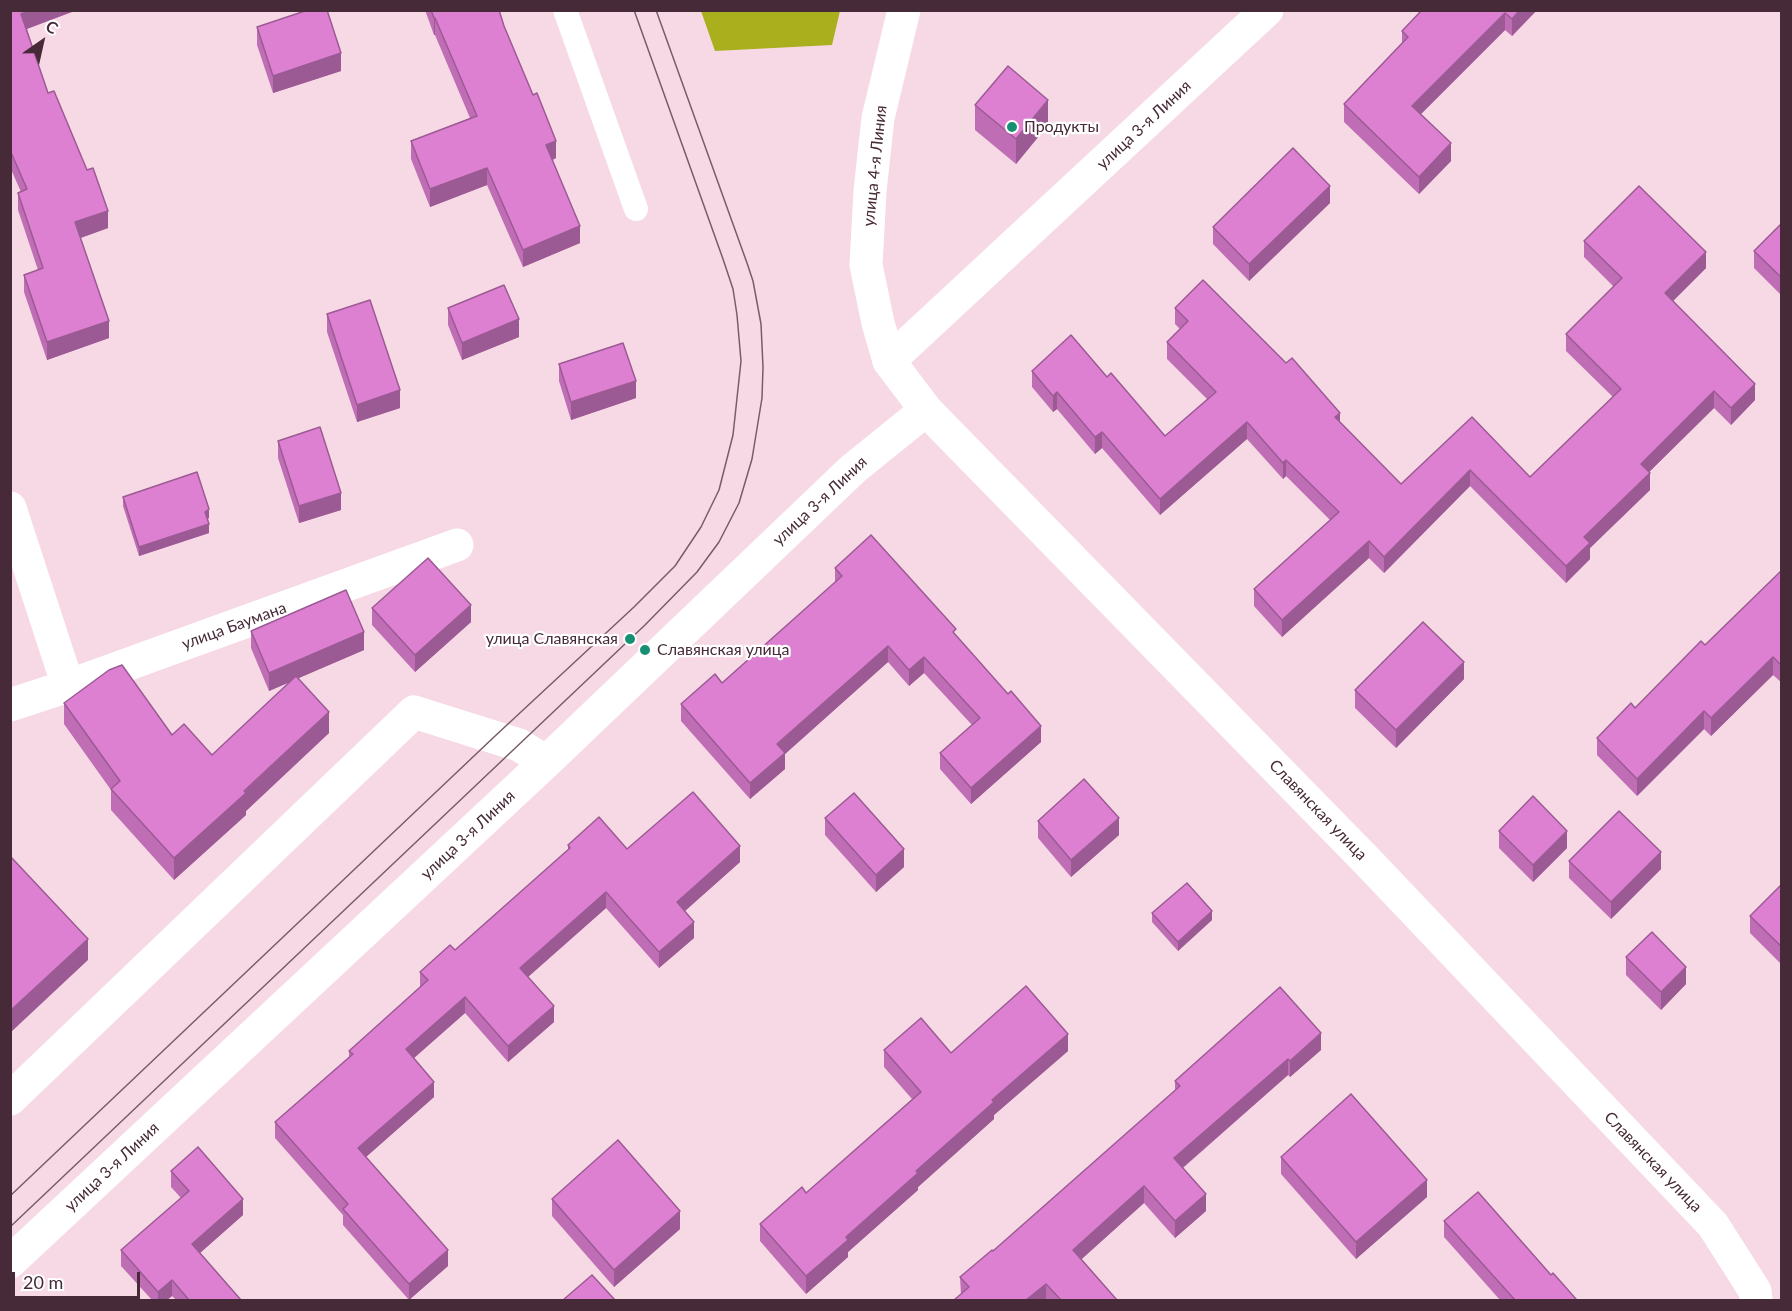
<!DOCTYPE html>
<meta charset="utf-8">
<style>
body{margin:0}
#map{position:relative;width:1792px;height:1311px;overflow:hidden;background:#f7d9e5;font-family:Lato,sans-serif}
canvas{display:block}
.frame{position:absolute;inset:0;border:12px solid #462a37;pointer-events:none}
.north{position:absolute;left:12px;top:12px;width:60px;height:60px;-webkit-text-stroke:4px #fff;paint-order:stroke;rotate:34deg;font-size:16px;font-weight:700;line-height:24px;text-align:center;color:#462a37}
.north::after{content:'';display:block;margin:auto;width:21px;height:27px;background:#462a37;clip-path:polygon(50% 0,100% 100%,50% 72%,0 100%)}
.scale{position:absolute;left:12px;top:1272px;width:128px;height:27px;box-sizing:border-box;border:3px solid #462a37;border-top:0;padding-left:8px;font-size:18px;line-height:21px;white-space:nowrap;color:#462a37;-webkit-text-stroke:4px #fff;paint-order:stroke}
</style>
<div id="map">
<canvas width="1792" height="1311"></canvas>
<div class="frame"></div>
<div class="north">С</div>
<div class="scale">20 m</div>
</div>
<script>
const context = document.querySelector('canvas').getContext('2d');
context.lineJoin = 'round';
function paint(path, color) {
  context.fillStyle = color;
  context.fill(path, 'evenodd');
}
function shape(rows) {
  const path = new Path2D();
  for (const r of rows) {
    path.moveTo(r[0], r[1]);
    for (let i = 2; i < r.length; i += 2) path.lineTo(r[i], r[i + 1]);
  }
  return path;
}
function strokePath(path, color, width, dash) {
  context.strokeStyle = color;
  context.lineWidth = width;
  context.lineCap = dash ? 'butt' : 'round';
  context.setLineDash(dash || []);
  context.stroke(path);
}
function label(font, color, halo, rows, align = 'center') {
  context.font = font + ' Lato,sans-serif';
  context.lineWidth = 4.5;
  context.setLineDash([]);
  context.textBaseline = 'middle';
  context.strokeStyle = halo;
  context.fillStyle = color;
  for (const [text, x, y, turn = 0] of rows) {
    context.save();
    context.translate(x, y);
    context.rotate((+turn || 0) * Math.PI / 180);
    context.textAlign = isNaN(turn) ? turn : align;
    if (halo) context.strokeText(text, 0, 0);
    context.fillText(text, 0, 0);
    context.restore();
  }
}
paint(shape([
 [701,11,701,10,840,11,832,45,715,51]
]), '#aaaf1d');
strokePath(shape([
 [565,10,636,209]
]), '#fff', 24);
strokePath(shape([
 [889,361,1267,10],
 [10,508,68,686],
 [10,705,68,686,457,545],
 [10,1099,414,712,519,745,546,762],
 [10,1262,546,762,853,469,926,410]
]), '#fff', 33);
strokePath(shape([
 [904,10,878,118,870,191,866,265,878,323,889,361,926,410,1367,861,1713,1225,1755,1291,1756,1300]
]), '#fff', 33);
strokePath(shape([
 [10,1196,494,737,634,607,675,566,701,527,719,490,733,435,741,361,737,315,733,289,723,259,634,10],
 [10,1227,645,625,697,572,719,542,739,503,752,459,762,398,763,367,761,324,753,281,747,263,656,10]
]), '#785c68', 1.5);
paint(shape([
 [10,10,77,10,27,29,48,93,108,228,80,238,109,338,47,360,24,292,24,275,38,270,18,210,18,193,21,192,10,167],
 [425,10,499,10,504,26,556,158,553,160,580,243,523,267,487,185,430,207,411,159,411,141,470,118,435,35,434,35],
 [1422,10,1537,10,1512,36,1505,30,1421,114,1451,161,1419,194,1344,122,1344,104,1402,43,1402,31],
 [257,27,341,71,273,93,257,45],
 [975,105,1048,125,1016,164,975,130],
 [1330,203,1249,281,1213,244,1213,227],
 [1782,223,1782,296,1754,268,1754,251],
 [1584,241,1706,268,1673,301,1755,400,1731,425,1714,408,1649,472,1650,490,1590,548,1590,559,1566,583,1470,486,1384,573,1369,558,1282,637,1254,606,1254,589,1330,520,1286,476,1283,479,1247,439,1160,515,1102,448,1095,454,1057,409,1053,412,1032,387,1032,371,1107,377,1165,436,1207,399,1167,359,1167,342,1180,329,1175,324,1175,308,1340,422,1401,484,1472,417,1530,477,1613,397,1566,351,1566,334,1614,287,1584,257],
 [448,308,519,337,462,360,448,325],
 [327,314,400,408,357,422,327,332],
 [559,364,636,398,571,420,559,381],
 [278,441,341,510,299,523,278,458],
 [123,497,209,518,207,519,209,533,139,556,123,506],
 [835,568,956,635,1041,742,971,804,940,769,940,753,972,725,924,673,909,686,888,662,785,754,785,769,750,799,681,721,681,704,722,683,835,583],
 [1782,570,1782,683,1773,675,1711,736,1704,729,1637,796,1597,755,1597,738,1635,708,1705,645],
 [372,608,471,622,415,672,372,625],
 [251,631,364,650,298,678,329,733,246,811,246,815,174,880,111,810,111,790,64,724,64,703,172,735,212,755,290,682,269,691,251,648],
 [1464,679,1396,748,1355,708,1355,690],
 [825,818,904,867,876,892,825,835],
 [1038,821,1119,835,1071,877,1038,838],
 [1499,831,1567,848,1533,882,1499,848],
 [568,845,627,849,740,862,685,911,694,938,659,968,606,908,528,977,554,1022,508,1062,465,1013,414,1058,434,1097,366,1157,448,1266,409,1300,343,1225,343,1215,275,1138,275,1122,349,1057,349,1051,420,987,420,972,455,950,568,850],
 [1569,861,1661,869,1611,919,1569,878],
 [1782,884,1782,965,1750,933,1750,916],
 [1152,913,1212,920,1178,951,1152,922],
 [1626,957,1686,984,1661,1010,1626,975],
 [884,1050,951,1053,1068,1051,994,1115,994,1119,918,1187,918,1190,848,1252,848,1257,806,1294,760,1241,760,1224,806,1193,912,1099,884,1067],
 [1321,1050,1290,1077,1288,1075,1183,1168,1206,1211,1175,1238,1144,1203,1081,1259,1117,1300,954,1300,961,1295,960,1277,993,1251,1175,1091,1175,1081],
 [1281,1157,1427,1197,1356,1259,1281,1174],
 [171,1171,243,1215,200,1253,241,1300,176,1300,172,1296,167,1300,152,1300,121,1266,121,1250,181,1198,171,1187],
 [552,1199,680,1229,614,1287,552,1216],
 [1444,1221,1551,1275,1576,1300,1500,1300,1444,1237]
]), '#bf6eb5');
paint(shape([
 [31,10,77,10,21,31,21,14],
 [1520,10,1537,10,1512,36,1512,19],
 [1505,13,1505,30,1412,123,1412,106],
 [434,18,435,18,435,35,434,35],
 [341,53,341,71,273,93,273,76],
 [1048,100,1048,125,1016,164,1016,139],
 [556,141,556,158,546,162,546,145],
 [1451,143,1451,161,1419,194,1419,177],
 [487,168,487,185,430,207,430,189],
 [1330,186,1330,203,1249,281,1249,264],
 [108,211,108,228,75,240,75,222],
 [580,226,580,243,523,267,523,250],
 [1706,252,1706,268,1665,309,1665,293],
 [519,319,519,337,462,360,462,343],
 [109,321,109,338,47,360,47,342],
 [636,381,636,398,571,420,571,402],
 [1755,384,1755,400,1731,425,1731,408],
 [400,390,400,408,357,422,357,405],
 [1714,391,1714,408,1641,480,1641,464],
 [1057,392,1057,409,1053,412,1053,396],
 [1340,413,1340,429,1335,417],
 [1247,422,1247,439,1160,515,1160,499],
 [1102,432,1102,448,1095,454,1095,437],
 [1286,460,1286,476,1283,479,1283,463],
 [1470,470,1470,486,1384,573,1384,557],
 [1650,473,1650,490,1590,548,1590,559,1566,583,1566,566,1584,537],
 [341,493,341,510,299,523,299,506],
 [209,509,209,518,205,521,205,512],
 [209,524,209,533,139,556,139,547],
 [1369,541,1369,558,1282,637,1282,620],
 [471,605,471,622,415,672,415,655],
 [364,632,364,650,269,691,269,673],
 [888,646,888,662,785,754,785,769,750,799,750,783,777,744],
 [924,657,924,673,909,686,909,670],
 [1773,657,1773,675,1711,736,1711,718],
 [1464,662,1464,679,1396,748,1396,730],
 [1704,711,1704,729,1637,796,1637,779],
 [329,712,329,733,246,811,246,815,174,880,174,858],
 [1041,726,1041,742,971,804,971,788],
 [1119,818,1119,835,1071,877,1071,860],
 [1567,831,1567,848,1533,882,1533,865],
 [740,846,740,862,677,918,677,902],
 [904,849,904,867,876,892,876,875],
 [1661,852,1661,869,1611,919,1611,902],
 [606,892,606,908,520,984,520,968],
 [1212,911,1212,920,1178,951,1178,942],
 [694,922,694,938,659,968,659,952],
 [88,939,88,960,10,1033,10,1011],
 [1686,967,1686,984,1661,1010,1661,992],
 [465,997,465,1013,406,1065,406,1049],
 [554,1006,554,1022,508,1062,508,1046],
 [1321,1033,1321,1050,1290,1077,1290,1061],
 [1068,1034,1068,1051,994,1115,994,1119,918,1187,918,1190,848,1252,848,1257,806,1294,806,1276,846,1237,992,1100],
 [1288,1059,1288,1075,1174,1175,1174,1158],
 [434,1082,434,1097,358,1164,358,1148],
 [1427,1180,1427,1197,1356,1259,1356,1242],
 [1144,1186,1144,1203,1073,1267,1073,1250],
 [1206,1194,1206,1211,1175,1238,1175,1221],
 [243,1199,243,1215,192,1260,192,1244],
 [680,1211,680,1229,614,1287,614,1270],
 [448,1250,448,1266,409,1300,409,1284],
 [172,1280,172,1296,167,1300,158,1300,158,1292],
 [1046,1284,1046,1300,1026,1300]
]), '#9b5a93');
const building = shape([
 [10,10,31,10,21,14,48,93,54,91,87,170,93,168,108,211,75,222,109,321,47,342,24,275,43,268,18,193,27,189,10,150,10,10],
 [308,10,327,10,341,53,273,76,257,27,308,10],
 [431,10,499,10,504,26,533,95,537,93,556,141,546,145,580,226,523,250,487,168,430,189,411,141,477,116,435,18,434,18,431,10],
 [1422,10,1520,10,1512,19,1505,13,1412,106,1451,143,1419,177,1344,104,1408,37,1402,31,1422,10],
 [1008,66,1048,100,1016,139,975,105,1008,66],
 [1293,148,1330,186,1249,264,1213,227,1293,148],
 [1639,186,1706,252,1665,293,1755,384,1731,408,1714,391,1641,464,1650,473,1584,537,1590,543,1566,566,1470,470,1384,557,1369,541,1282,620,1254,589,1339,512,1286,460,1283,463,1247,422,1160,499,1102,432,1095,437,1057,392,1053,396,1032,371,1071,335,1107,377,1111,373,1165,436,1216,392,1167,342,1188,321,1175,308,1203,280,1286,363,1292,358,1340,413,1335,417,1401,484,1472,417,1530,477,1621,389,1566,334,1622,278,1584,241,1639,186],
 [1782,223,1782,278,1754,251,1782,223],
 [504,285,519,319,462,343,448,308,504,285],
 [370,300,400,390,357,405,327,314,370,300],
 [623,343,636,381,571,402,559,364,623,343],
 [320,427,341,493,299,506,278,441,320,427],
 [197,472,209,509,205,512,209,524,139,547,123,497,197,472],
 [871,535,956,629,953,632,1008,694,1011,691,1041,726,971,788,940,753,980,718,924,657,909,670,888,646,777,744,785,753,750,783,681,704,715,674,722,683,842,576,835,568,871,535],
 [428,558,471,605,415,655,372,608,428,558],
 [1782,570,1782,666,1773,657,1711,718,1704,711,1637,779,1597,738,1631,703,1635,708,1701,641,1705,645,1782,570],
 [346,590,364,632,269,673,251,631,346,590],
 [1423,622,1464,662,1396,730,1355,690,1423,622],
 [122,665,172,735,184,724,212,755,296,676,329,712,244,791,246,793,174,858,111,789,120,781,64,703,109,670,122,665],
 [1084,779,1119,818,1071,860,1038,821,1084,779],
 [693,792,740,846,677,902,694,922,659,952,606,892,520,968,554,1006,508,1046,465,997,406,1049,434,1082,358,1148,448,1250,409,1284,343,1209,348,1204,275,1122,353,1054,349,1051,428,980,420,972,450,945,455,950,570,848,568,845,599,817,627,849,693,792],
 [854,793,904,849,876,875,825,818,854,793],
 [1533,796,1567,831,1533,865,1499,831,1533,796],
 [1619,811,1661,852,1611,902,1569,861,1619,811],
 [10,856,88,939,10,1011,10,856],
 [1187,883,1212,911,1178,942,1152,913,1187,883],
 [1782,884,1782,947,1750,916,1782,884],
 [1652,932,1686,967,1661,992,1626,957,1652,932],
 [1026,986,1068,1034,992,1100,994,1102,916,1171,918,1173,846,1237,848,1240,806,1276,760,1224,802,1187,806,1193,921,1092,884,1050,921,1018,951,1053,1026,986],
 [1280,987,1321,1033,1290,1061,1288,1059,1174,1158,1206,1194,1175,1221,1144,1186,1073,1250,1117,1300,1061,1300,1046,1284,1026,1300,954,1300,969,1287,960,1277,992,1250,993,1251,1180,1086,1175,1081,1280,987],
 [1351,1094,1427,1180,1356,1242,1281,1157,1351,1094],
 [618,1140,680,1211,614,1270,552,1199,618,1140],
 [198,1147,243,1199,192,1244,241,1300,189,1300,172,1280,158,1292,121,1250,189,1191,171,1171,198,1147],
 [1478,1192,1551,1275,1553,1273,1576,1299,1574,1300,1515,1300,1444,1221,1478,1192],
 [592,1275,615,1300,563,1300,592,1275]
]);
paint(building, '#de80d2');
strokePath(building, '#9b5a93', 1.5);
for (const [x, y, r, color] of [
 [1012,127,6,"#178f73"],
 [630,639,6,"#178f73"],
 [645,650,6,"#178f73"]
]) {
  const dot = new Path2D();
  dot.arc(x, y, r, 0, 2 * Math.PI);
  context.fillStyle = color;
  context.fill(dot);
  strokePath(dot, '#fff', 2);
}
label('16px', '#462a37', '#fff', [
 ["улица 3-я Линия",1144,125,-43],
 ["улица 4-я Линия",875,166,-84],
 ["улица 3-я Линия",820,501,-43],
 ["улица Баумана",234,626,-20],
 ["Славянская улица",1318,810,46],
 ["улица 3-я Линия",468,835,-43],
 ["Славянская улица",1653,1162,46],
 ["улица 3-я Линия",112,1167,-43]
]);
label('16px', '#462a37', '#fff', [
 ["Продукты",1024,127],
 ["улица Славянская",618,639,"right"],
 ["Славянская улица",657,650]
], 'left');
</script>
